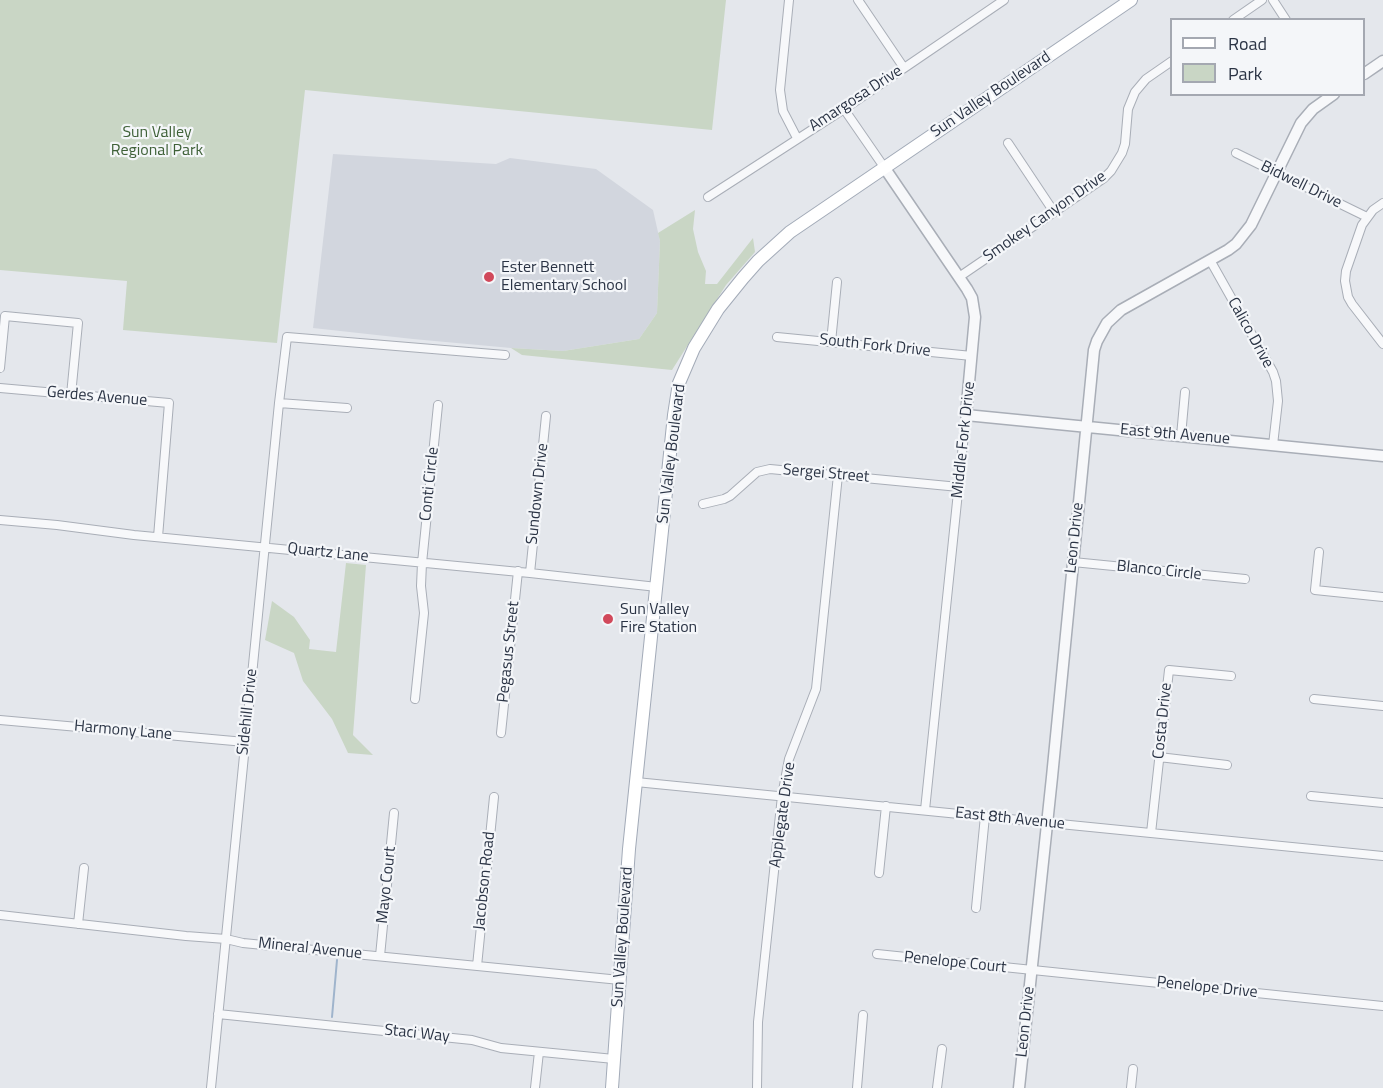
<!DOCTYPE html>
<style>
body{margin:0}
#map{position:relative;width:1383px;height:1088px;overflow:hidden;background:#e4e7ec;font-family:"Titillium Web",sans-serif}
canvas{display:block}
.legend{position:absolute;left:1170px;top:18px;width:195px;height:78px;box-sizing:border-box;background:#f4f6f9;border:2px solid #a4a8b1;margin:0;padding:8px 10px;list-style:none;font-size:18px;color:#2b3445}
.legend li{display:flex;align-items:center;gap:12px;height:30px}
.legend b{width:30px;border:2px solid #a4a8b1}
</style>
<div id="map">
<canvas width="1383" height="1088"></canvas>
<ul class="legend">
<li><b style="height:8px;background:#fff"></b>Road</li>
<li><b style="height:16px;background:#c9d6c5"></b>Park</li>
</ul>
</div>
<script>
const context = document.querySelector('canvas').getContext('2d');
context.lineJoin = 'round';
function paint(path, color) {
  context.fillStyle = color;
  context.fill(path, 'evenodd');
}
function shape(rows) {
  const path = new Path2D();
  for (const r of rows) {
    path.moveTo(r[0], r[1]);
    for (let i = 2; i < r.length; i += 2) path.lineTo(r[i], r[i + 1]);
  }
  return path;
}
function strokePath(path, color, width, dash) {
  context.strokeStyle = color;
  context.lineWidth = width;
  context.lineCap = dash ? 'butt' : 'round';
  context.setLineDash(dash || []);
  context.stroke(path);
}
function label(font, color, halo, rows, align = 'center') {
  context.font = font + ' "Titillium Web",sans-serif';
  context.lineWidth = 4.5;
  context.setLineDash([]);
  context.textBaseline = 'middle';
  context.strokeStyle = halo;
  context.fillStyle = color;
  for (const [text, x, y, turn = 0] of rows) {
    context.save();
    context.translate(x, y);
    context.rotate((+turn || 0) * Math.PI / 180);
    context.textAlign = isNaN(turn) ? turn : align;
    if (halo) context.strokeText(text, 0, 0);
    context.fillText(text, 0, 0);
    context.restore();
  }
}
paint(shape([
 [333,154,496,164,510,158,596,169,653,210,660,241,657,313,639,339,563,351,511,348,413,339,313,328]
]), '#d2d6de');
paint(shape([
 [0,0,726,0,712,130,305,90,277,343,123,330,127,281,0,270],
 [695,210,693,229,698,252,706,271,705,284,717,284,753,238,755,252,726,285,672,370,522,355,511,348,563,351,639,339,657,313,660,241,658,233],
 [346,563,366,565,353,735,373,755,348,753,332,719,303,681,294,653,265,640,272,601,294,617,310,640,309,649,336,652]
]), '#c9d6c5');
strokePath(shape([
 [332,1017,337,960]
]), '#9fb4cc', 2);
const minor = shape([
 [789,0,780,90,783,111,797,138],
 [858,0,904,68],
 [1273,0,1286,20],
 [1233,20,1262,0],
 [844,109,884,167],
 [1008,143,1054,212],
 [1236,153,1367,217],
 [708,197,844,109,1004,0],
 [1383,203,1373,210,1362,225,1346,271,1345,281,1348,297,1352,304,1383,344],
 [1210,260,1273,372,1276,381,1278,401,1273,445],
 [959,277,1104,178,1111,171,1122,153,1125,144,1128,109,1135,92,1146,79,1172,61],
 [777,337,972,356],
 [831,342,837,282],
 [0,368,5,316,78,323,71,395],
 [0,388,169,403,158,537],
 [279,403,347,408],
 [1181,436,1185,392],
 [703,504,724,499,730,496,757,472,770,469,959,487],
 [0,520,57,525,134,535,530,573,657,587],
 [1319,552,1315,590,1383,597],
 [1073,562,1245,579],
 [530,573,546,416],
 [415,699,424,613,421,586,422,563,438,405],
 [1314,699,1383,706],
 [0,720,245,742],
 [501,733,518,571],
 [1159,757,1227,765],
 [636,782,1383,856],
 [1311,796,1383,803],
 [925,810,966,415],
 [1151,833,1169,670,1231,676],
 [879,873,886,806],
 [976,908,985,816],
 [0,915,186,936,226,939,243,943,620,980],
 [78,924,84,868],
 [877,954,1383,1006],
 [380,956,394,813],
 [477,966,494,797],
 [218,1014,472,1040,501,1048,614,1059],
 [211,1088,279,403,287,337,505,355],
 [535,1088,539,1052],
 [757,1088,758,1022,782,796,789,759,816,689,838,475],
 [857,1088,863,1015],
 [937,1088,942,1049],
 [1131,1088,1133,1069]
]);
const tertiary = shape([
 [1364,74,1383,61],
 [884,167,967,289,972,298,975,317,966,415,1383,456],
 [1019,1088,1052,777,1094,350,1097,341,1107,323,1121,310,1228,250,1236,244,1251,225,1301,123,1313,109,1334,94]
]);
const primary = shape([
 [612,1088,629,849,674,415,679,383,694,348,718,309,743,278,758,261,790,232,1131,0]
]);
strokePath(minor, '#a9aeb7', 10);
strokePath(tertiary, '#a9aeb7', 13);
strokePath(primary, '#a3abb8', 14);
strokePath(minor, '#f7f8fa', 8);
strokePath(tertiary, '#f7f8fa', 10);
strokePath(primary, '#fff', 12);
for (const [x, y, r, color] of [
 [489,277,6,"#d1495b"],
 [608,619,6,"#d1495b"]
]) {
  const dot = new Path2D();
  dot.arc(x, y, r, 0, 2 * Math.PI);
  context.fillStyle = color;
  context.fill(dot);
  strokePath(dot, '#f4f6f9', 2);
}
label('16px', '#2b3445', '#f4f6f9', [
 ["Sun Valley Boulevard",991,95,-34],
 ["Amargosa Drive",856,99,-33],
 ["Bidwell Drive",1301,185,26],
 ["Smokey Canyon Drive",1045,217,-35],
 ["Calico Drive",1250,333,61],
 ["South Fork Drive",875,346,6],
 ["Gerdes Avenue",97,397,5],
 ["East 9th Avenue",1175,435,5],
 ["Middle Fork Drive",964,440,-84],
 ["Sun Valley Boulevard",672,454,-83],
 ["Sergei Street",826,474,5],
 ["Conti Circle",430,484,-84],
 ["Sundown Drive",538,494,-84],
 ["Leon Drive",1075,538,-84],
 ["Quartz Lane",328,553,6],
 ["Blanco Circle",1159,571,6],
 ["Pegasus Street",509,652,-84],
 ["Sidehill Drive",248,712,-84],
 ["Costa Drive",1163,721,-84],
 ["Harmony Lane",123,731,5],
 ["Applegate Drive",783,815,-82],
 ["East 8th Avenue",1010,819,6],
 ["Jacobson Road",485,881,-84],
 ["Mayo Court",387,885,-84],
 ["Sun Valley Boulevard",623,937,-86],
 ["Mineral Avenue",310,949,6],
 ["Penelope Court",955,963,6],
 ["Penelope Drive",1207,988,6],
 ["Leon Drive",1026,1022,-84],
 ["Staci Way",417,1034,6]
]);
label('16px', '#3f6138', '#f4f6f9', [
 ["Sun Valley",157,133],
 ["Regional Park",157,151]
]);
label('16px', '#2b3445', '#f4f6f9', [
 ["Ester Bennett",501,268],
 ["Elementary School",501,286],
 ["Sun Valley",620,610],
 ["Fire Station",620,628]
], 'left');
</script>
